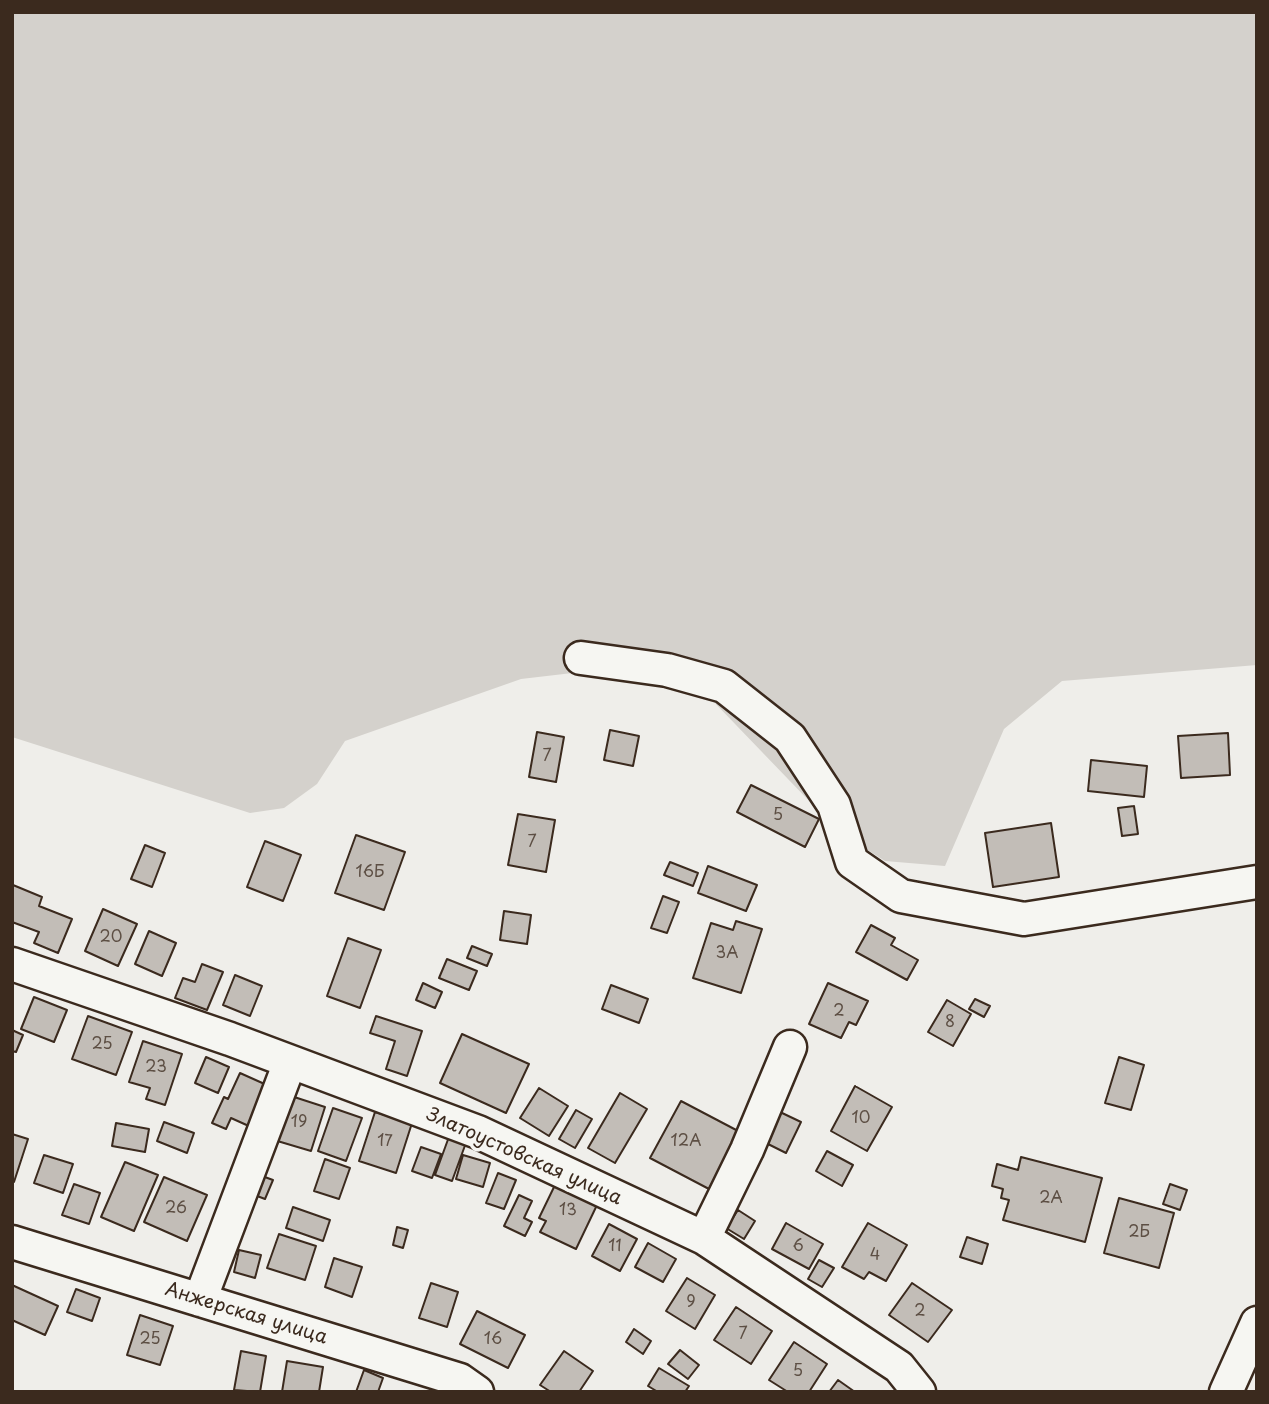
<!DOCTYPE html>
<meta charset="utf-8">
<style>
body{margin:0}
#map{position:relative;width:1269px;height:1404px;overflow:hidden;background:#efeeea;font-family:"Playpen Sans",sans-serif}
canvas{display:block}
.frame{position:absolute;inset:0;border:14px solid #3b2a1e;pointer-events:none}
</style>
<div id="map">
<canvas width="1269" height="1404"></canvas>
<div class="frame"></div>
</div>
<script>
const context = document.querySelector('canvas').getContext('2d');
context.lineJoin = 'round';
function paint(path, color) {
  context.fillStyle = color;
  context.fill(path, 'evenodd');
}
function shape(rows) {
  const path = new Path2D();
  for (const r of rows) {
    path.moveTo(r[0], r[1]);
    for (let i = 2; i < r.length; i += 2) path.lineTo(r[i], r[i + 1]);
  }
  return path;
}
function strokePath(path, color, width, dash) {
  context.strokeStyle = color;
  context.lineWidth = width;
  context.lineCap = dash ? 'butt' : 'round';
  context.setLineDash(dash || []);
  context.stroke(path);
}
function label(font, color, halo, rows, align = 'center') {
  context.font = font + ' "Playpen Sans",sans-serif';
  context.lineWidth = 7;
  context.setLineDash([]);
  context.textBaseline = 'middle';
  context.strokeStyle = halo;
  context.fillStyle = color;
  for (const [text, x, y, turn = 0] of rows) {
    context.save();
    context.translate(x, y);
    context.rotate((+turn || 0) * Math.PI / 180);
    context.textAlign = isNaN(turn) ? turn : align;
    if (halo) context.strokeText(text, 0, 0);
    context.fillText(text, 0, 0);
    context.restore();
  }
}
paint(shape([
 [12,12,1257,12,1257,665,1062,681,1004,729,945,866,885,861,839,832,711,699,598,670,521,679,345,741,317,784,284,808,250,813,12,737]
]), '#d4d1cc');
const building = shape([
 [610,730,639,736,633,766,604,760,610,730],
 [537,732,564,737,556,782,529,777,537,732],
 [1228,733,1230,775,1181,778,1178,736,1228,733],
 [1091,760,1147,766,1144,797,1088,791,1091,760],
 [751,785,819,819,805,847,737,812,751,785],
 [1134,806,1138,834,1122,836,1118,808,1134,806],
 [518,814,555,820,546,872,508,865,518,814],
 [1051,823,1059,877,993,887,985,833,1051,823],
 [356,835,405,852,384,910,335,893,356,835],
 [265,841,301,855,283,901,247,887,265,841],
 [145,845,165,853,152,887,131,879,145,845],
 [670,862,698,873,693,886,664,875,670,862],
 [708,866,757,885,746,911,698,893,708,866],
 [13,885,42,897,39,906,72,919,58,953,34,943,39,932,12,922,13,885],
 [663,896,679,902,667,933,651,928,663,896],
 [103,909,137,924,118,966,85,951,103,909],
 [504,911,531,915,527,944,500,940,504,911],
 [736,921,762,929,741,993,693,978,711,923,733,930,736,921],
 [871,925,895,938,891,945,918,960,907,980,856,952,871,925],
 [149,931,176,943,162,976,135,964,149,931],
 [348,938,381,950,360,1008,327,996,348,938],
 [472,946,492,954,487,966,467,958,472,946],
 [447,959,477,971,469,990,439,978,447,959],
 [202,964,223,972,207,1010,175,998,183,978,195,982,202,964],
 [235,975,262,986,250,1016,223,1005,235,975],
 [423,983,442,992,435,1008,416,1000,423,983],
 [828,983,868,1001,856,1025,849,1022,841,1038,809,1024,828,983],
 [611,985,648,999,639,1023,602,1009,611,985],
 [34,997,67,1010,54,1042,21,1029,34,997],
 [975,999,990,1006,984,1017,969,1009,975,999],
 [947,1000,971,1014,953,1046,928,1032,947,1000],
 [88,1016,132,1032,116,1075,72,1059,88,1016],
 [376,1016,422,1031,407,1076,386,1069,395,1041,370,1033,376,1016],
 [12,1030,23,1035,16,1052,12,1051,12,1030],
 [462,1034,529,1064,506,1113,440,1083,462,1034],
 [143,1041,182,1054,165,1105,146,1099,150,1088,129,1082,143,1041],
 [206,1057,229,1067,218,1093,195,1083,206,1057],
 [1119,1057,1144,1065,1131,1110,1105,1103,1119,1057],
 [240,1073,269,1086,251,1127,231,1118,226,1129,212,1123,224,1097,228,1099,240,1073],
 [855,1086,892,1107,867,1151,831,1131,855,1086],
 [539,1088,568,1106,549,1136,520,1118,539,1088],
 [620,1093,647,1109,615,1163,588,1148,620,1093],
 [288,1095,325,1107,311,1151,274,1140,288,1095],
 [681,1101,740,1132,709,1189,650,1158,681,1101],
 [333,1108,362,1118,346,1161,318,1151,333,1108],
 [576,1110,592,1119,575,1148,559,1139,576,1110],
 [375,1112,412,1123,396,1173,359,1161,375,1112],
 [780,1112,801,1122,786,1153,766,1143,780,1112],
 [164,1122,194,1133,187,1153,157,1141,164,1122],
 [116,1123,149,1129,145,1152,112,1146,116,1123],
 [12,1134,28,1139,14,1182,12,1182,12,1134],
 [450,1134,467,1140,452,1181,435,1175,450,1134],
 [421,1147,441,1154,432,1178,412,1171,421,1147],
 [827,1151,853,1165,842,1186,816,1171,827,1151],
 [44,1155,73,1164,63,1193,34,1183,44,1155],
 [463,1155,490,1163,483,1187,456,1179,463,1155],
 [1021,1157,1102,1178,1085,1242,1003,1220,1009,1200,1001,1198,1003,1189,992,1186,997,1164,1018,1170,1021,1157],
 [325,1159,350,1168,339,1199,314,1191,325,1159],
 [125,1162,158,1175,134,1231,101,1217,125,1162],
 [251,1172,273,1180,265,1199,244,1191,251,1172],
 [498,1173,516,1180,504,1209,486,1203,498,1173],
 [164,1177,207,1195,187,1241,144,1222,164,1177],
 [74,1184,100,1193,89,1224,62,1215,74,1184],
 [1170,1184,1187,1190,1180,1210,1163,1204,1170,1184],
 [555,1185,597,1205,576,1249,540,1232,546,1221,539,1218,555,1185],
 [519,1195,532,1201,524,1218,532,1222,525,1236,504,1226,519,1195],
 [1119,1198,1174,1213,1159,1268,1104,1253,1119,1198],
 [293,1207,330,1220,323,1241,286,1228,293,1207],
 [738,1210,755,1221,744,1239,726,1228,738,1210],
 [786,1223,823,1244,809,1269,772,1249,786,1223],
 [868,1223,907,1245,886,1281,869,1272,864,1279,842,1267,868,1223],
 [609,1224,637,1239,620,1271,592,1256,609,1224],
 [397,1227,408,1230,403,1248,393,1245,397,1227],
 [279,1234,316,1246,305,1280,267,1268,279,1234],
 [967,1237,988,1244,982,1264,960,1257,967,1237],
 [648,1243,676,1259,663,1282,635,1267,648,1243],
 [239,1250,261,1255,255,1278,234,1272,239,1250],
 [334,1258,362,1267,352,1297,325,1287,334,1258],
 [819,1260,834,1268,822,1287,808,1279,819,1260],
 [687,1278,715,1295,695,1329,666,1311,687,1278],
 [431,1283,458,1292,447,1327,419,1318,431,1283],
 [912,1283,952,1310,928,1342,889,1315,912,1283],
 [12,1285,58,1306,45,1335,12,1320,12,1285],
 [76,1289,100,1298,92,1321,67,1312,76,1289],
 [736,1307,772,1331,751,1364,714,1340,736,1307],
 [477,1311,525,1335,508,1368,460,1344,477,1311],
 [140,1315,173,1326,160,1365,127,1355,140,1315],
 [634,1329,651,1341,643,1354,626,1342,634,1329],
 [794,1342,827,1364,809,1392,788,1392,769,1380,794,1342],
 [680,1350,699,1365,688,1379,668,1364,680,1350],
 [241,1351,266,1356,260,1392,234,1390,241,1351],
 [564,1351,593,1371,579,1392,551,1392,540,1385,564,1351],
 [287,1361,323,1367,319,1392,282,1392,287,1361],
 [659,1368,689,1386,685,1392,658,1392,648,1386,659,1368],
 [364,1370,383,1378,378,1392,356,1392,364,1370],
 [838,1380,855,1392,829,1392,838,1380]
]);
paint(building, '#c2bdb7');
strokePath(building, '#3b2a1e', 2);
const minor = shape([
 [581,658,667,670,724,686,790,738,834,805,852,862,901,896,1024,919,1257,882],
 [12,964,230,1039,478,1132,704,1238,899,1367,919,1392],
 [704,1238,747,1150,790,1047],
 [12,1242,460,1380,477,1392],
 [200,1300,290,1062],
 [1226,1392,1257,1323]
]);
strokePath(minor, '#3b2a1e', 37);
strokePath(minor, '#f6f6f2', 32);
label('16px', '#5d4f44', null, [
 ["7",547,757],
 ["5",778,816],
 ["7",532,843],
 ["16Б",370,873],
 ["20",111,938],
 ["3А",727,954],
 ["2",839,1012],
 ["8",950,1023],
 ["25",102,1045],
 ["23",156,1068],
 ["10",861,1119],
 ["19",299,1123],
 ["17",385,1142],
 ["12А",686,1142],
 ["2А",1051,1199],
 ["26",176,1209],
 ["13",568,1211],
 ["2Б",1139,1233],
 ["11",615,1247],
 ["6",798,1247],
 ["4",875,1256],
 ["9",691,1303],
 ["2",920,1312],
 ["7",743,1335],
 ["25",150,1340],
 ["16",493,1340],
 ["5",798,1372]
]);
label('19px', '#3b2a1e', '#f6f6f2', [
 ["Златоустовская улица",524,1157,24],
 ["Анжерская улица",246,1314,17]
]);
</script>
